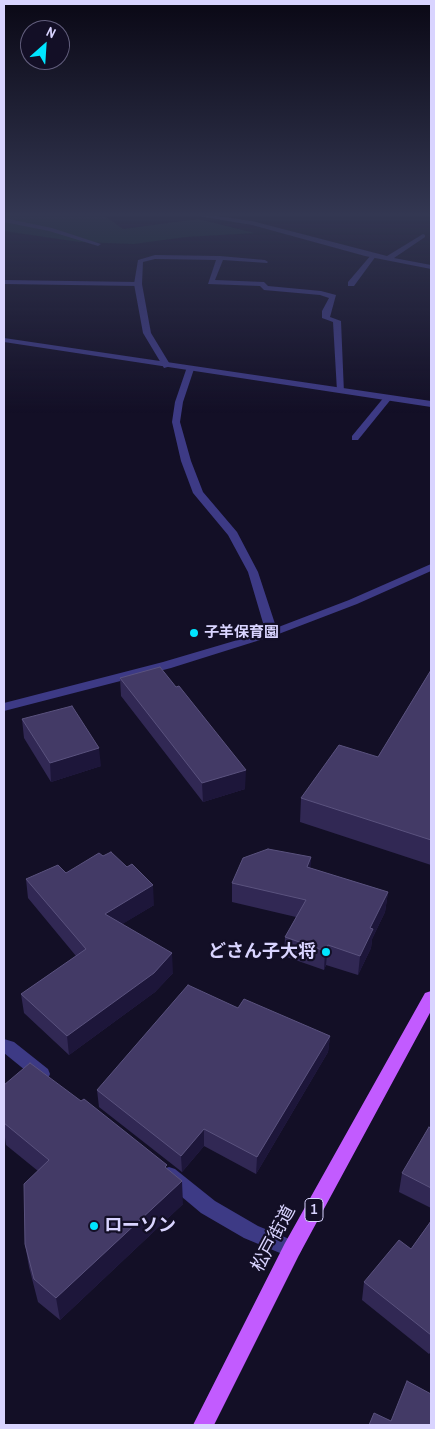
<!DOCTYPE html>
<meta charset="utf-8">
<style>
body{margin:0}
#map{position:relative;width:435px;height:1429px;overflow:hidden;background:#130f26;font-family:"Archivo Narrow",sans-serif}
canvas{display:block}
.frame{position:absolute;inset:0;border:5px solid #d9d4ff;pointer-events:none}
.north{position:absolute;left:20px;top:20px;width:50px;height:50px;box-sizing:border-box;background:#130f26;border:1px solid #625e7d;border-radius:50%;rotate:26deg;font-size:14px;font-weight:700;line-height:20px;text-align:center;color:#d9d4ff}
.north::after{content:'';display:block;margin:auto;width:18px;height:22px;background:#00e5ff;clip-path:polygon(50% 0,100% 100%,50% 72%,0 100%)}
</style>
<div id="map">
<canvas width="435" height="1429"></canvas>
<div class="frame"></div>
<div class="north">N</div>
</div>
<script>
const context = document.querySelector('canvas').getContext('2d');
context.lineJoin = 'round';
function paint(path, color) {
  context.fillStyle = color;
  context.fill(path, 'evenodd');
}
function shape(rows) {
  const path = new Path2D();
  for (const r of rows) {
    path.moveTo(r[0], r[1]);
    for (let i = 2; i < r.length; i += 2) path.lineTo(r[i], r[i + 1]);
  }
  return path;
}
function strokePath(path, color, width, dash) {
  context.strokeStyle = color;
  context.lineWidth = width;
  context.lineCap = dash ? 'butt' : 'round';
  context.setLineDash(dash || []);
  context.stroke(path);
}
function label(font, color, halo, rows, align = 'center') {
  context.font = font + ' "Archivo Narrow","Noto Sans JP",sans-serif';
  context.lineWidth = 4.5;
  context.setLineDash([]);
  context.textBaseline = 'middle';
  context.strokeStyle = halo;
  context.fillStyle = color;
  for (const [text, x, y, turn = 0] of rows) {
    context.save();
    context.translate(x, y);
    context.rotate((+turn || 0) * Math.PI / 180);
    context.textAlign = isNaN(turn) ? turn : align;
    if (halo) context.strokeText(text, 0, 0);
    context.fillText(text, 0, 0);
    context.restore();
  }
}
paint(shape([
 [4,213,90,213,106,217,123,229,198,219,255,233,186,237,134,244,79,242,4,231]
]), '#12302f');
paint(shape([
 [4,218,52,228,101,244,98,246,49,231,4,222,4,218],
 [155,255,220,256,265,260,268,262,267,263,223,260,215,280,264,282,268,286,321,291,336,295,330,317,341,321,344,393,337,391,333,322,322,318,322,311,329,298,320,295,264,290,260,286,208,284,216,260,155,259,143,262,142,284,151,333,171,366,164,368,143,333,134,284,138,260,155,255],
 [371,255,376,256,354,286,348,286,348,282,371,255],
 [187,367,194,369,183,402,180,422,191,461,203,492,237,532,258,572,278,633,276,635,272,636,266,633,248,572,228,535,193,493,181,461,172,422,175,402,187,367],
 [385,396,392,398,358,440,352,440,352,436,385,396],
 [4,1039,14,1042,48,1069,50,1074,48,1079,42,1081,36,1079,4,1053,4,1039],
 [169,1167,175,1169,215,1201,258,1226,299,1243,302,1249,299,1255,292,1258,244,1238,201,1213,163,1181,160,1175,163,1169,169,1167]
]), '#3d3a85');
paint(shape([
 [180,213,196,213,252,221,387,256,423,234,425,235,425,237,394,258,431,265,431,269,365,256,252,225,180,213],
 [4,280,138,282,142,284,138,286,4,284,4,280],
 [4,338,431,401,431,407,4,342,4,338],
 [431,564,431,571,357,604,276,635,171,668,4,711,4,703,163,662,268,631,349,600,431,564]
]), '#3d3a85');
paint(shape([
 [431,991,431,1011,299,1255,214,1425,193,1425,285,1243,425,993,431,991]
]), '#c25bff');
paint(shape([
 [431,670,431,865,300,822,301,798,378,757],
 [120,678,245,789,203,802,121,696],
 [22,719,101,766,51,782,24,738],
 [103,856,154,905,122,924,173,973,155,992,69,1055,24,1013,21,994,76,956,28,898,26,879,66,873],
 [311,857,310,868,388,892,385,912,372,939,371,948,358,975,326,965,324,970,284,956,285,937,296,917,232,902,232,883],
 [238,1008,330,1036,328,1052,256,1174,204,1146,182,1172,99,1107,97,1090],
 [4,1085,167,1169,183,1204,60,1320,38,1302,29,1267,25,1244,38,1171,6,1145,4,1130],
 [431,1129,431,1208,399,1192,402,1173],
 [431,1221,431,1352,429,1354,362,1300,364,1282,411,1249]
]), '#312854');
paint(shape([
 [99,748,101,766,51,782,50,763],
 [246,770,245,789,203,802,202,783],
 [311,857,310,877,307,867],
 [153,885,154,905,106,934,105,914],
 [388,892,385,912,372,939,371,948,358,975,360,956,370,928],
 [328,945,326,965,324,970,325,951],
 [172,953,173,973,155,992,69,1055,67,1036],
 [330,1036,328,1052,256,1174,257,1157],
 [204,1129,204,1146,182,1172,181,1156],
 [182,1181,183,1204,60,1320,56,1298]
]), '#1d163a');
const building = shape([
 [160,667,176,687,179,686,246,770,202,783,120,678,160,667],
 [431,670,431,840,301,798,339,745,378,757,431,670],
 [72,706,99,748,50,763,22,719,72,706],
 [268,849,311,857,307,867,388,892,370,928,373,929,360,956,328,945,325,951,285,937,306,900,232,883,243,858,268,849],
 [111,852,127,867,132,864,153,885,105,914,172,953,154,973,67,1036,21,994,86,949,26,879,58,865,66,873,99,853,103,856,111,852],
 [188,985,238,1008,244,999,330,1036,257,1157,204,1129,181,1156,97,1090,188,985],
 [30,1063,81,1101,84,1099,167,1165,165,1167,182,1181,56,1298,34,1279,25,1244,24,1184,49,1160,4,1123,4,1085,30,1063],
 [429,1127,431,1129,431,1188,402,1173,429,1127],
 [431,1221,431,1335,364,1282,399,1240,411,1249,431,1221],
 [407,1381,431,1394,431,1425,369,1425,374,1413,391,1421,407,1381]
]);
paint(building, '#433a66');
strokePath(building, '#5a527e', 1);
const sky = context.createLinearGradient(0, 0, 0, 413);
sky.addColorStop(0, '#0a0815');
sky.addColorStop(0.52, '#333752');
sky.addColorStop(1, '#33375200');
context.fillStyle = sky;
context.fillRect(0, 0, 435, 413);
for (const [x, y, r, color] of [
 [194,633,5,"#00e5ff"],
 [326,952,5,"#00e5ff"],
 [94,1226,5,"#00e5ff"]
]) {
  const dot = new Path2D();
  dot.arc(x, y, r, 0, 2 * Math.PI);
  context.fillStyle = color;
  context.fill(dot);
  strokePath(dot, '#130f26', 2);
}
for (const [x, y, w] of [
 [314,1210,18]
]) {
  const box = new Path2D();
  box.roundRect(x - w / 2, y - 11.5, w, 23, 4);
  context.fillStyle = '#130f26';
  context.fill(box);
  strokePath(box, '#d9d4ff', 1);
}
label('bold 14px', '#d9d4ff', null, [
 ["1",314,1210]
]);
label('bold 15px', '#d9d4ff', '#130f26', [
 ["子羊保育園",204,633]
], 'left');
label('bold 18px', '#d9d4ff', '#130f26', [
 ["どさん子大将",316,952],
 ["ローソン",104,1226,"left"]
], 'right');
label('18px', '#d9d4ff', '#130f26', [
 ["松戸街道",274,1239,-62]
]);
</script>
